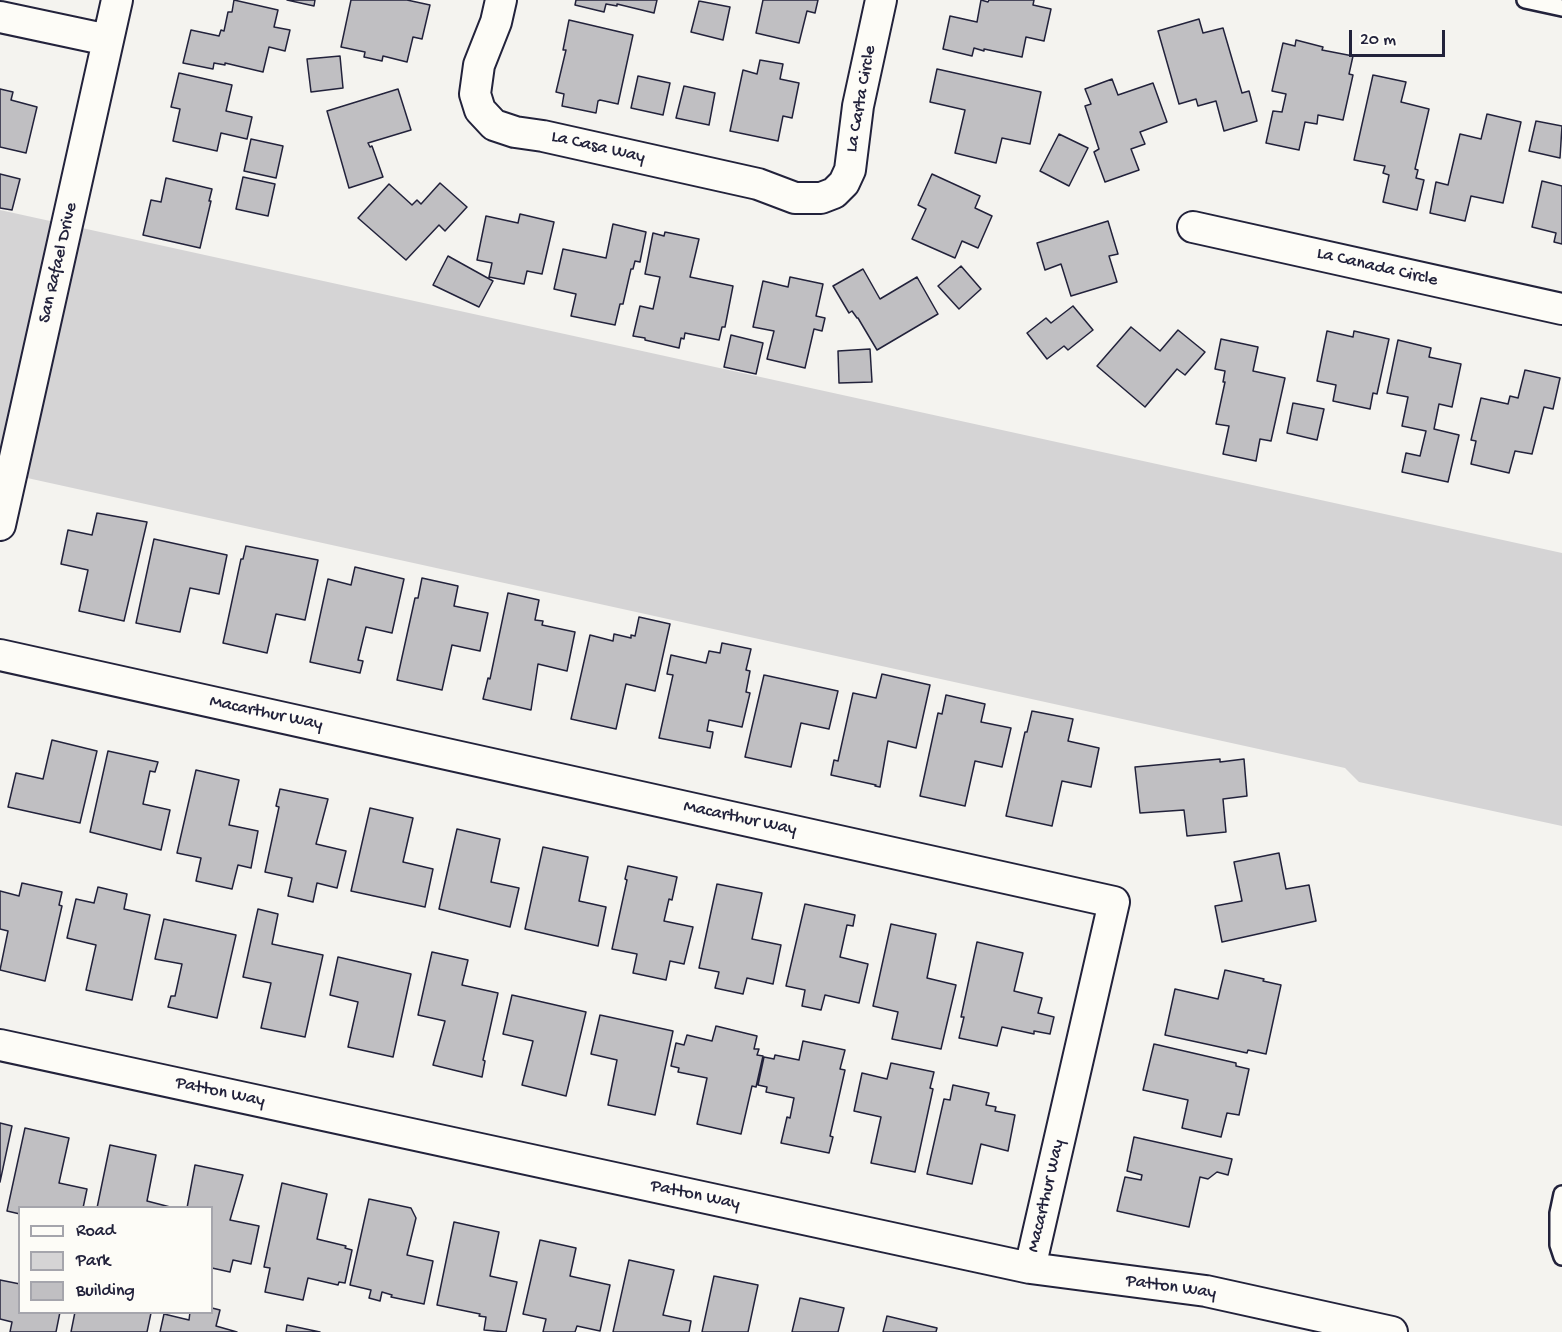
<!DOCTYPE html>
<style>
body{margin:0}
#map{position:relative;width:1562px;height:1332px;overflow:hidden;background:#f4f3ef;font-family:"Gochi Hand",sans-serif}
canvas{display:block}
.legend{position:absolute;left:18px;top:1206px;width:195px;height:108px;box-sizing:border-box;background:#fdfcf7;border:2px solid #a5a5ac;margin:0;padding:8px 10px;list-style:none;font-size:18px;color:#22223b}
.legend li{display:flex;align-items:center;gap:12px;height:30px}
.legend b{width:30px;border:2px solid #a5a5ac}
.scale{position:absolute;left:1349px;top:30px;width:96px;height:27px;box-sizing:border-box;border:3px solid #22223b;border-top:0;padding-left:8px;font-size:18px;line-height:21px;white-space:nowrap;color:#22223b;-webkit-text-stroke:4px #fdfcf7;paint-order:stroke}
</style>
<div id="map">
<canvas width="1562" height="1332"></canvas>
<ul class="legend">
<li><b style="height:8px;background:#fdfcf7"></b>Road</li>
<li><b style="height:16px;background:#d5d4d5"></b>Park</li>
<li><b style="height:16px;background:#c0bfc2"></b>Building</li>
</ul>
<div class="scale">20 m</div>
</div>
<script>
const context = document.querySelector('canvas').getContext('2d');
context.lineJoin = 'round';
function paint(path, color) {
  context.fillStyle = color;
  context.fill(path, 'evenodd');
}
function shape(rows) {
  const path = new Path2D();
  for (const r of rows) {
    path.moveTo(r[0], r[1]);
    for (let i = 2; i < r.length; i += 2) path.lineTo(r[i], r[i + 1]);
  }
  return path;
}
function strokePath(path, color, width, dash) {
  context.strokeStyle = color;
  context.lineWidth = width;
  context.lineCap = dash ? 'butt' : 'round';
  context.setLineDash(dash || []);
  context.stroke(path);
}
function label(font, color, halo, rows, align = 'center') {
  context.font = font + ' "Gochi Hand",sans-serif';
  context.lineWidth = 4.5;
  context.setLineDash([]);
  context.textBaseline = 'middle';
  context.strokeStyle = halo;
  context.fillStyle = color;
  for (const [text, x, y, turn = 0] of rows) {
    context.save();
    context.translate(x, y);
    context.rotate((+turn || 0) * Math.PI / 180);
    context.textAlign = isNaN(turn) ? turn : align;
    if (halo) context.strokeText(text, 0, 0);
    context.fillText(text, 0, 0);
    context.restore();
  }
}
paint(shape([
 [0,210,1562,553,1562,826,1359,782,1345,768,0,472]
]), '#d5d4d5');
const building = shape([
 [234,0,278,10,274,27,290,30,285,51,269,47,263,72,225,63,225,65,214,63,213,69,183,63,191,30,219,36,221,30,224,31,228,12,232,12,234,0],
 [287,0,315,0,314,6,287,0],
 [351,0,407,0,430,5,422,39,413,37,407,62,383,56,382,61,364,57,365,52,341,47,351,0],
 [576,0,657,0,654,13,617,4,617,6,606,4,604,12,575,5,576,0],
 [763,0,818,0,815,13,807,11,799,43,756,33,763,0],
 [981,0,988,2,989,0,1034,0,1033,5,1051,9,1044,41,1026,37,1022,57,984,49,984,51,974,48,972,56,943,49,950,16,977,22,981,0],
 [699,1,730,7,723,40,691,32,699,1],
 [1199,19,1203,33,1223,28,1242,93,1249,91,1257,121,1224,131,1216,101,1198,106,1196,99,1179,104,1158,31,1199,19],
 [569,20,633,35,618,104,600,100,598,101,596,113,562,106,564,94,556,92,566,50,563,50,569,20],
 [1296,40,1323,47,1322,50,1353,56,1349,74,1353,75,1343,120,1318,115,1317,124,1305,122,1299,150,1266,143,1273,111,1282,112,1286,94,1272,91,1283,43,1295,46,1296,40],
 [340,56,343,88,311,92,307,59,340,56],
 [760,60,783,64,780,79,799,83,792,118,783,116,778,141,730,131,743,70,757,74,760,60],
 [937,69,1041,92,1030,144,1002,138,996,163,955,153,965,110,930,102,937,69],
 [179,73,232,85,226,111,252,117,247,139,221,133,217,151,173,141,180,109,171,107,179,73],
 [1373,75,1406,82,1401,102,1429,109,1415,169,1418,170,1416,178,1424,180,1417,210,1383,202,1389,175,1383,173,1385,166,1354,160,1373,75],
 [638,76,670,83,663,115,631,108,638,76],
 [1112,79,1118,95,1153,83,1167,122,1140,132,1145,144,1131,149,1139,170,1105,182,1094,152,1099,149,1085,106,1091,104,1085,89,1112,79],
 [684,86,715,93,709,125,676,118,684,86],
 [0,89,13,92,11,100,37,107,26,153,0,147,0,89],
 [398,89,411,130,368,143,370,147,372,146,383,177,349,188,327,111,398,89],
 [1487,114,1521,122,1503,203,1471,196,1465,221,1430,213,1436,182,1448,185,1460,134,1481,139,1487,114],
 [1536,121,1562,126,1560,158,1529,151,1536,121],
 [1059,134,1088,148,1069,186,1040,171,1059,134],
 [251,139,283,146,276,178,244,171,251,139],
 [0,174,20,179,12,210,0,208,0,174],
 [932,174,980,196,975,208,992,216,978,248,962,241,955,258,912,239,926,209,918,205,932,174],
 [243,177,275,184,268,216,236,209,243,177],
 [166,178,212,189,209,201,211,201,200,248,143,235,151,200,161,202,166,178],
 [1542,181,1562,186,1562,244,1554,242,1556,233,1532,227,1542,181],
 [440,183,467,207,445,231,439,225,406,260,358,218,389,184,412,205,417,200,421,204,440,183],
 [520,214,554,222,542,274,527,271,524,284,489,277,492,263,477,260,486,216,518,223,520,214],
 [1108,221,1118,254,1109,256,1117,282,1071,296,1061,264,1045,270,1037,243,1108,221],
 [613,224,646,232,640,262,635,261,633,269,631,269,623,304,620,304,615,325,571,316,576,294,554,289,563,249,606,258,613,224],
 [665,232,699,239,690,277,733,286,725,327,722,327,719,340,685,333,684,339,681,338,679,348,645,340,645,338,633,336,640,306,653,309,660,277,645,274,653,233,664,236,665,232],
 [448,256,493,281,479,307,433,285,448,256],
 [961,266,981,289,959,309,938,286,961,266],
 [863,269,880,299,917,277,938,314,877,350,858,318,857,318,852,311,849,313,833,286,863,269],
 [790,277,823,284,816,316,825,318,822,331,814,329,805,368,767,359,774,331,753,327,763,281,788,287,790,277],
 [1073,306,1093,330,1068,350,1064,346,1047,359,1027,333,1046,318,1051,323,1073,306],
 [1131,327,1160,351,1178,330,1205,352,1185,375,1177,369,1145,407,1097,366,1131,327],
 [1327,331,1353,337,1354,331,1389,339,1377,394,1373,393,1370,409,1333,401,1336,385,1317,381,1327,331],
 [731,335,763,343,756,374,724,367,731,335],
 [1221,339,1258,347,1253,371,1285,378,1271,441,1260,439,1256,461,1223,454,1229,426,1216,424,1225,382,1223,382,1225,371,1215,369,1221,339],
 [1398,340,1431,348,1429,357,1461,364,1452,407,1439,404,1434,429,1459,435,1448,482,1402,472,1406,453,1420,456,1426,431,1402,426,1408,397,1387,393,1398,340],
 [870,349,872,382,839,383,838,351,870,349],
 [1525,370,1560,378,1553,409,1544,407,1532,454,1515,451,1509,473,1471,464,1476,441,1471,440,1481,398,1508,404,1510,396,1518,398,1525,370],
 [1293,403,1324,409,1317,440,1287,433,1293,403],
 [97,513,147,522,124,621,79,611,88,570,61,564,68,530,92,535,97,513],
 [154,539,227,555,219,594,190,588,180,632,136,623,154,539],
 [246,546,318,560,305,620,276,614,267,653,223,643,241,559,243,559,246,546],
 [355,567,404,579,392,633,366,627,358,660,363,661,360,673,310,662,328,579,351,585,355,567],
 [422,578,458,586,454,606,488,613,480,651,452,645,442,690,397,680,415,598,418,598,422,578],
 [508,593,539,600,535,620,543,621,542,625,575,632,567,671,538,664,531,710,483,699,488,678,490,679,508,593],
 [639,617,670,624,655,691,626,684,616,729,571,719,590,635,613,641,614,634,631,638,631,635,635,636,639,617],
 [722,643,751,649,746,670,750,671,746,692,750,693,742,727,709,720,707,731,713,732,710,748,659,738,673,675,667,674,671,655,706,663,709,651,720,653,722,643],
 [882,674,930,685,916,748,888,741,880,787,875,786,876,785,831,775,834,760,838,761,853,693,876,698,882,674],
 [764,675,838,691,829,729,801,723,791,767,745,757,764,675],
 [946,695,985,704,981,722,1011,728,1002,767,975,761,965,806,920,796,938,713,942,714,946,695],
 [1032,711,1073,719,1068,741,1099,748,1091,787,1062,781,1052,826,1006,816,1025,732,1027,732,1032,711],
 [52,740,97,751,80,823,8,807,16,773,43,779,52,740],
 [108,751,158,762,155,772,150,771,143,804,170,810,161,850,90,832,108,751],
 [1220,759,1220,762,1244,759,1247,796,1223,799,1226,832,1187,836,1184,810,1140,813,1135,767,1220,759],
 [196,770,239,780,229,825,258,831,251,868,238,865,232,889,196,881,201,858,177,853,196,770],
 [280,789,328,799,316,844,346,851,337,888,317,883,313,902,288,896,292,878,265,872,279,807,276,806,280,789],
 [370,808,413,818,403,862,433,869,425,907,351,891,370,808],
 [457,829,500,839,491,882,519,888,510,927,439,909,457,829],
 [543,847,588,857,579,901,606,907,598,946,525,929,543,847],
 [1279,853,1286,889,1309,885,1316,921,1222,942,1215,906,1242,901,1234,862,1279,853],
 [628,866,677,877,672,900,669,899,664,921,693,927,684,964,670,961,666,980,633,973,637,954,612,949,627,880,625,879,628,866],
 [22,883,62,892,59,905,62,906,45,981,0,970,8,931,0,929,0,891,19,896,22,883],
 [717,884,762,893,752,939,781,945,773,984,747,978,743,994,715,988,719,972,699,968,717,884],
 [98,887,127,894,124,909,150,915,132,1000,86,990,96,945,67,938,76,899,94,903,98,887],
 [805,904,855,915,853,926,847,925,840,957,868,964,859,1003,825,995,821,1010,802,1006,805,990,786,986,805,904],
 [258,909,278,914,272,944,323,955,305,1037,261,1028,271,983,243,977,258,909],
 [164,919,236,935,217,1018,168,1007,171,996,175,996,182,964,155,959,164,919],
 [891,924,936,934,927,978,956,985,941,1049,892,1039,898,1012,873,1006,891,924],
 [977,942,1023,953,1014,991,1042,998,1038,1013,1054,1017,1050,1034,1034,1031,1034,1034,1002,1027,997,1046,959,1038,964,1017,961,1017,977,942],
 [432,952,468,960,462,985,498,993,483,1060,485,1061,482,1077,433,1065,445,1021,418,1015,432,952],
 [338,957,411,974,393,1057,348,1047,358,1002,330,995,338,957],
 [1225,970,1264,979,1263,981,1281,985,1266,1054,1248,1050,1247,1053,1165,1035,1175,989,1218,999,1225,970],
 [512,995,586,1012,566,1096,522,1085,533,1041,503,1034,512,995],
 [600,1015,673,1031,655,1115,608,1105,617,1060,591,1054,600,1015],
 [716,1026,757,1036,754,1049,759,1049,757,1055,763,1056,756,1087,752,1086,741,1134,697,1124,707,1078,678,1072,679,1068,671,1066,676,1043,684,1045,687,1035,712,1041,716,1026],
 [803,1041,845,1050,840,1069,845,1070,830,1136,833,1137,829,1153,781,1143,787,1117,790,1118,794,1098,766,1092,767,1087,758,1085,764,1057,774,1059,775,1055,799,1060,803,1041],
 [1154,1044,1236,1063,1236,1066,1249,1069,1239,1115,1227,1113,1221,1137,1182,1128,1188,1100,1143,1090,1154,1044],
 [891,1063,934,1072,930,1088,933,1089,915,1172,871,1163,881,1117,854,1111,862,1073,887,1079,891,1063],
 [953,1085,989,1093,986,1105,996,1107,995,1111,1015,1115,1008,1151,981,1144,972,1184,927,1174,944,1099,950,1100,953,1085],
 [0,1123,12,1126,0,1182,0,1123],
 [25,1128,69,1138,59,1183,87,1189,83,1208,20,1208,20,1214,7,1211,25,1128],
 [1134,1137,1232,1159,1228,1175,1217,1172,1208,1179,1200,1177,1189,1227,1117,1211,1125,1177,1141,1180,1142,1175,1127,1171,1134,1137],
 [110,1145,156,1155,147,1201,174,1208,97,1208,110,1145],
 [195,1165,243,1175,230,1220,259,1226,251,1264,233,1260,230,1272,212,1268,212,1208,187,1208,195,1165],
 [282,1183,327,1194,317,1239,346,1246,345,1248,352,1250,345,1283,339,1282,338,1285,308,1278,303,1300,265,1292,270,1268,264,1267,282,1183],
 [369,1199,411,1208,416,1218,407,1255,433,1261,424,1304,391,1297,392,1295,382,1292,380,1301,369,1298,371,1290,350,1285,369,1199],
 [454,1222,499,1232,490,1276,517,1282,506,1332,484,1330,486,1317,479,1316,480,1314,437,1305,454,1222],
 [540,1240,576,1248,570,1276,610,1285,600,1331,577,1326,575,1332,543,1332,546,1319,523,1314,540,1240],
 [629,1260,674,1270,663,1315,691,1321,689,1332,613,1332,629,1260],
 [714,1276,758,1285,748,1332,702,1332,714,1276],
 [0,1280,20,1284,20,1312,60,1312,56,1332,10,1332,12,1322,0,1319,0,1280],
 [800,1298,844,1308,838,1332,792,1332,800,1298],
 [212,1308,220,1310,216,1326,237,1332,160,1332,164,1314,189,1320,190,1312,212,1312,212,1308],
 [75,1312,150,1312,151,1313,147,1332,71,1332,75,1312],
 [887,1316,937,1328,936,1332,883,1332,887,1316],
 [287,1325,320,1332,286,1332,287,1325]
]);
paint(building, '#c0bfc2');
strokePath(building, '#22223b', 1.5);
const lane = shape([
 [1525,0,1562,8],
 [1562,1194,1558,1213,1558,1245,1562,1257]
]);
const street = shape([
 [501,0,496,22,479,65,475,94,480,110,494,125,515,132,543,136,758,184,795,198,821,198,834,193,844,183,850,170,858,106,881,0],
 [0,17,108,40],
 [1193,227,1562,309],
 [0,525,117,0],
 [0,655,1114,902,1030,1268],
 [0,1045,1030,1268,1206,1291,1392,1332]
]);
strokePath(lane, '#22223b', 20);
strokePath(street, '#22223b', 34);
strokePath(lane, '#fdfcf7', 15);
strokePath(street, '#fdfcf7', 30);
label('18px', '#22223b', '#fdfcf7', [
 ["La Carta Circle",862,99,-80],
 ["La Casa Way",598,148,13],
 ["San Rafael Drive",59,263,-77],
 ["La Canada Circle",1377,268,13],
 ["Macarthur Way",266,714,12],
 ["Macarthur Way",740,819,12],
 ["Patton Way",220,1093,12],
 ["Patton Way",695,1196,12],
 ["Macarthur Way",1047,1196,-77],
 ["Patton Way",1171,1288,8]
]);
</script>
